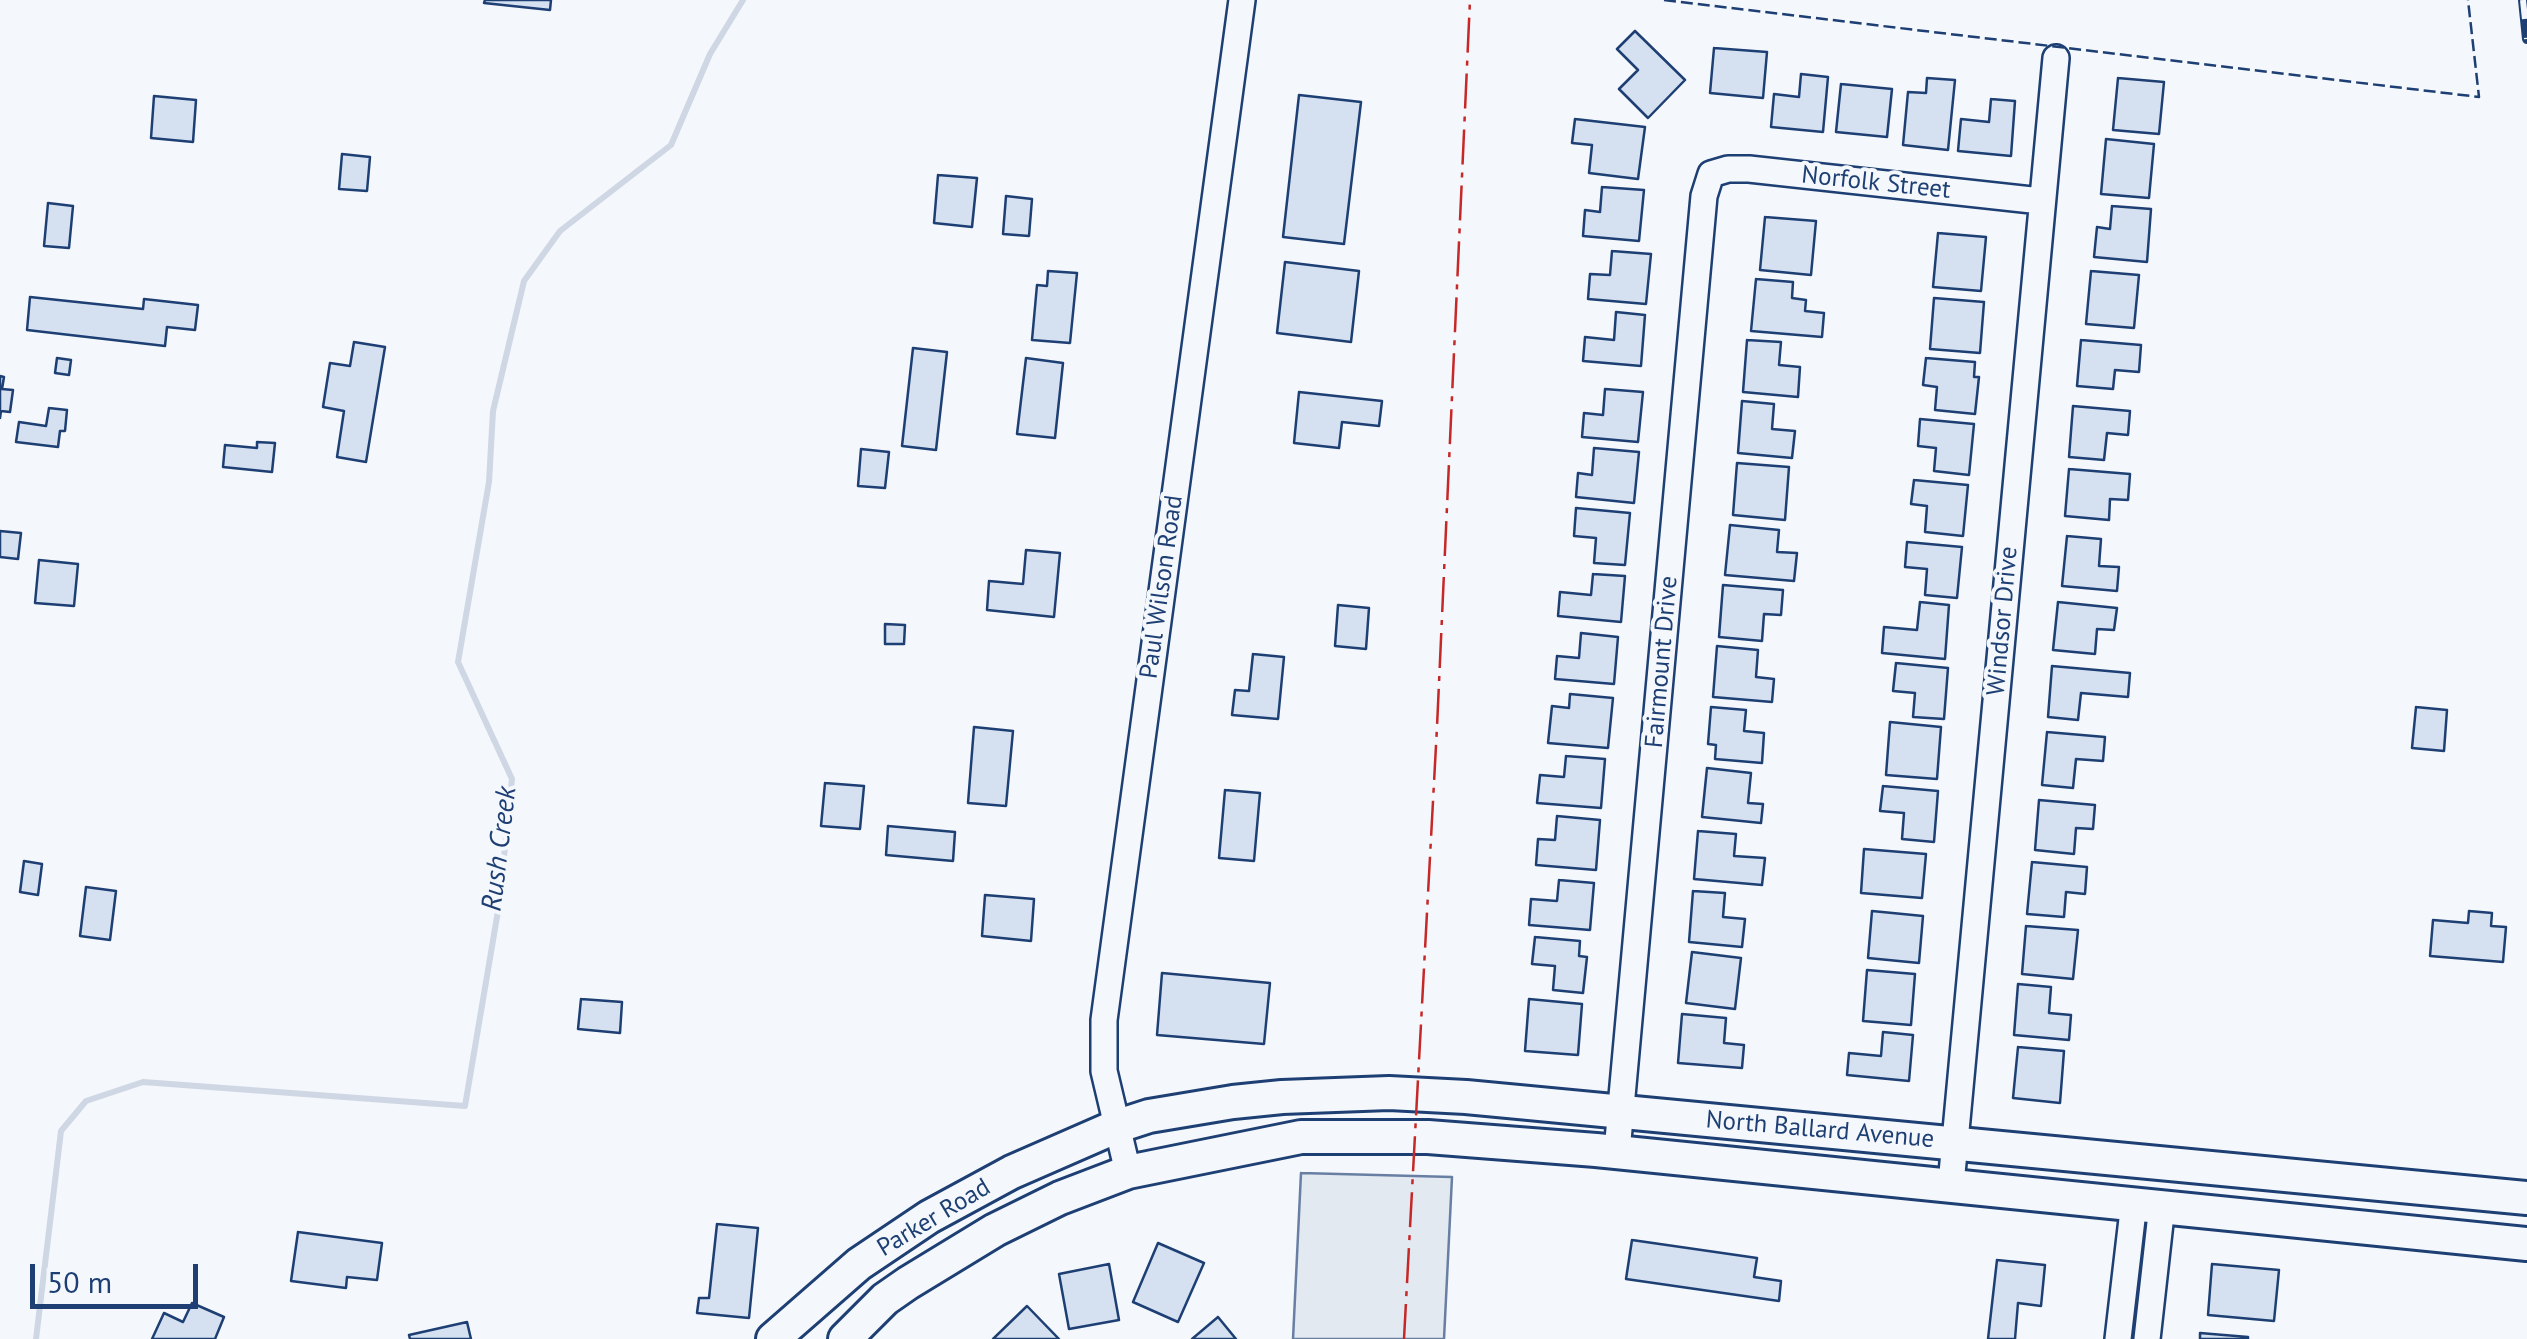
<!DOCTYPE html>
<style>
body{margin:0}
#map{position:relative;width:2527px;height:1339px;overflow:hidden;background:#f4f7fb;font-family:"PT Sans",sans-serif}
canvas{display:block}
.scale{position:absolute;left:30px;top:1264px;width:168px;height:45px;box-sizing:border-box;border:5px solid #1d3f73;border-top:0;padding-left:12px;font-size:30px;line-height:35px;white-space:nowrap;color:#1d3f73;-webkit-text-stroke:8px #f4f7fb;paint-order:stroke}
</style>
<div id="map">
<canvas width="2527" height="1339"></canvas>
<div class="scale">50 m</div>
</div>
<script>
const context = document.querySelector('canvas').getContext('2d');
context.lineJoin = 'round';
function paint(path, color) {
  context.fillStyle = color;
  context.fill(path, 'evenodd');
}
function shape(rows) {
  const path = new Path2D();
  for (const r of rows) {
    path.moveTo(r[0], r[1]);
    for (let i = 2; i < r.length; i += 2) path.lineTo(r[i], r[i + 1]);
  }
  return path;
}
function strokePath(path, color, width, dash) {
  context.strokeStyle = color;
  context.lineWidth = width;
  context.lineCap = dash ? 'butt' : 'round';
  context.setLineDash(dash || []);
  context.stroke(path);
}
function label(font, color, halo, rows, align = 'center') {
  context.font = font + ' "PT Sans",sans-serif';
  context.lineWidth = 8;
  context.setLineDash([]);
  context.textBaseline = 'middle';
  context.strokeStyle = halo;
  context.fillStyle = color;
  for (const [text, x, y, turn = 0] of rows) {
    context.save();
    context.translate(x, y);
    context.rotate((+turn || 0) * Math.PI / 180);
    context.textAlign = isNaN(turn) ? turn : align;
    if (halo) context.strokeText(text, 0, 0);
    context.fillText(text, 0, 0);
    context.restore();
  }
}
const green = shape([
 [1301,1173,1452,1177,1444,1339,1293,1339,1301,1173]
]);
paint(green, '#e3e9f0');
strokePath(green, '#687fa3', 2.5);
strokePath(shape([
 [36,1339,61,1131,86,1101,143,1082,465,1106,499,905,512,779,458,662,489,482,493,411,524,281,560,231,671,145,710,54,743,0]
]), '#cfd7e4', 6);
const building = shape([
 [485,0,551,0,550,10,484,3,485,0],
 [1635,31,1685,80,1648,118,1619,89,1638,70,1617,49,1635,31],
 [1714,48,1767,52,1763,98,1710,93,1714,48],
 [1801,74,1828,77,1823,132,1771,127,1774,94,1799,97,1801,74],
 [1927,78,1955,80,1948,150,1903,145,1908,92,1926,93,1927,78],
 [2118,78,2164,82,2159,134,2113,130,2118,78],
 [1841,84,1892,89,1887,137,1836,132,1841,84],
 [1299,95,1361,102,1344,244,1283,237,1299,95],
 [154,96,196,100,193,142,151,138,154,96],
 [1991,99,2015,101,2011,156,1958,151,1961,119,1989,122,1991,99],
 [1575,119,1645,127,1638,179,1589,173,1592,145,1572,143,1575,119],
 [2106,139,2154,144,2149,198,2101,194,2106,139],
 [342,154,370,157,367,191,339,189,342,154],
 [938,175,977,178,972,227,934,223,938,175],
 [1602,187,1644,190,1639,241,1583,236,1585,210,1600,212,1602,187],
 [1006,196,1032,199,1029,236,1003,234,1006,196],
 [48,203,73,206,69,248,44,246,48,203],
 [2112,206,2151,209,2147,262,2094,257,2097,227,2110,229,2112,206],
 [1765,217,1816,221,1811,275,1760,270,1765,217],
 [1938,233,1986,237,1981,291,1933,287,1938,233],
 [1612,251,1651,254,1646,304,1588,299,1590,274,1610,275,1612,251],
 [1285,262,1359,271,1351,342,1277,333,1285,262],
 [1048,271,1077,273,1070,343,1032,340,1037,285,1047,286,1048,271],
 [2091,271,2139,275,2134,328,2086,324,2091,271],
 [1756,279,1793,282,1792,298,1806,300,1805,311,1824,313,1822,337,1751,331,1756,279],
 [30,297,143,309,144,299,198,305,195,330,167,327,165,346,27,330,30,297],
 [1934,298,1984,302,1980,353,1930,349,1934,298],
 [1616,312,1645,315,1641,366,1583,361,1585,337,1614,340,1616,312],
 [1747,340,1781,342,1779,365,1800,367,1798,397,1743,392,1747,340],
 [2081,340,2141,345,2139,372,2115,370,2113,389,2077,386,2081,340],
 [354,342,385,347,366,462,337,457,344,411,323,407,330,363,350,366,354,342],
 [913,348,947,352,936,450,902,446,913,348],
 [57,358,71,360,69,375,55,373,57,358],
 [1026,358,1063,363,1055,438,1017,434,1026,358],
 [1926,358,1975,362,1974,377,1979,377,1975,414,1935,410,1937,387,1923,385,1926,358],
 [0,376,4,377,2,389,13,390,10,412,1,411,0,418,0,376],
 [1605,389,1643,392,1638,442,1582,437,1584,413,1603,415,1605,389],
 [1299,392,1382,401,1379,426,1342,422,1339,448,1294,443,1299,392],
 [1742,401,1774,404,1772,429,1795,431,1792,458,1738,453,1742,401],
 [2073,406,2130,411,2128,435,2107,433,2104,460,2069,457,2073,406],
 [49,408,67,410,65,431,60,431,58,447,16,442,19,422,46,426,49,408],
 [1920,419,1974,424,1969,475,1934,471,1936,448,1918,446,1920,419],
 [257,442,275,443,272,472,223,467,225,445,257,448,257,442],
 [1594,448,1639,452,1634,503,1576,497,1578,473,1592,475,1594,448],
 [861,449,889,452,885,488,858,486,861,449],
 [1737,463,1789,467,1785,520,1733,515,1737,463],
 [2069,469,2130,474,2128,500,2110,499,2109,520,2065,516,2069,469],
 [1914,480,1968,485,1963,536,1925,532,1927,506,1911,504,1914,480],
 [1576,508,1630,513,1625,565,1594,563,1596,538,1574,536,1576,508],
 [1730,525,1779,530,1777,552,1797,553,1794,581,1725,575,1730,525],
 [0,531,21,533,18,559,0,557,0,531],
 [2067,536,2101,539,2099,566,2119,567,2117,591,2062,586,2067,536],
 [1907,542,1962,547,1957,598,1925,595,1927,569,1905,567,1907,542],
 [1026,550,1060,553,1054,617,987,610,989,581,1023,584,1026,550],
 [39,560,78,564,74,606,35,603,39,560],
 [1593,574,1625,576,1621,622,1558,616,1560,592,1591,595,1593,574],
 [1723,585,1783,590,1781,615,1764,614,1762,641,1719,637,1723,585],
 [1920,602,1949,605,1945,659,1882,653,1884,627,1917,630,1920,602],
 [2058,602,2117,608,2114,630,2097,629,2095,654,2053,650,2058,602],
 [1338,605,1369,608,1366,649,1335,646,1338,605],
 [885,624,905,625,904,644,885,644,885,624],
 [1581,633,1618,637,1614,684,1555,679,1557,656,1579,658,1581,633],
 [1717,646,1758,650,1756,677,1774,679,1772,702,1713,697,1717,646],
 [1253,654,1284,657,1278,719,1232,715,1235,690,1249,691,1253,654],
 [1896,663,1948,668,1944,719,1913,717,1915,693,1893,691,1896,663],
 [2052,666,2130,673,2128,697,2081,693,2078,720,2048,717,2052,666],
 [1570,694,1613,698,1608,748,1548,743,1552,706,1569,708,1570,694],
 [1711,707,1746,710,1744,731,1764,733,1762,763,1715,759,1716,745,1708,744,1711,707],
 [2416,707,2447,710,2444,751,2412,748,2416,707],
 [1890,722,1941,727,1937,779,1886,775,1890,722],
 [974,727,1013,731,1006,806,968,803,974,727],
 [2047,732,2105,737,2103,761,2076,759,2073,788,2042,785,2047,732],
 [1566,756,1605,759,1601,808,1537,803,1540,775,1564,777,1566,756],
 [1707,768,1751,773,1748,803,1763,804,1761,823,1702,817,1707,768],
 [825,783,864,786,860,829,821,826,825,783],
 [1883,786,1938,791,1934,842,1902,839,1904,813,1880,811,1883,786],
 [1225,790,1260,793,1254,861,1219,858,1225,790],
 [2039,800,2095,805,2093,829,2076,828,2074,854,2035,850,2039,800],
 [1557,816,1600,820,1596,870,1536,865,1538,839,1555,840,1557,816],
 [888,826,955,832,953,861,886,855,888,826],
 [1698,831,1736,834,1734,856,1765,858,1762,885,1694,879,1698,831],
 [1864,849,1926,854,1922,898,1861,893,1864,849],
 [24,861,42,864,38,895,20,892,24,861],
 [2032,862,2087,867,2085,894,2066,892,2064,917,2027,914,2032,862],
 [1559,880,1594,883,1590,930,1529,925,1531,899,1557,901,1559,880],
 [86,887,116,891,110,940,80,936,86,887],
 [1693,891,1725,893,1723,917,1745,919,1742,947,1689,942,1693,891],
 [985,895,1034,899,1031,941,982,936,985,895],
 [1872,911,1923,916,1919,963,1868,958,1872,911],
 [2469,911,2492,913,2491,926,2506,927,2503,962,2430,956,2433,920,2468,923,2469,911],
 [2026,926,2078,930,2073,979,2022,974,2026,926],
 [1535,937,1580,941,1579,956,1587,957,1583,993,1553,990,1555,966,1532,964,1535,937],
 [1692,952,1741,958,1735,1009,1686,1003,1692,952],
 [1867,970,1915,974,1911,1025,1863,1021,1867,970],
 [1162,973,1270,983,1264,1044,1157,1035,1162,973],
 [2018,984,2051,987,2049,1013,2071,1015,2069,1040,2014,1035,2018,984],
 [581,999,622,1002,620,1033,578,1029,581,999],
 [1529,999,1582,1004,1578,1055,1525,1051,1529,999],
 [1682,1014,1726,1018,1724,1043,1744,1045,1742,1068,1678,1063,1682,1014],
 [1883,1032,1913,1035,1909,1081,1847,1075,1849,1053,1881,1056,1883,1032],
 [2018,1047,2064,1051,2060,1103,2013,1098,2018,1047],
 [717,1224,758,1228,749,1318,697,1313,699,1298,709,1298,717,1224],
 [298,1232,382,1243,377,1280,347,1277,346,1288,291,1281,298,1232],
 [1632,1240,1757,1258,1754,1277,1781,1281,1779,1301,1626,1279,1632,1240],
 [1158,1243,1204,1263,1178,1322,1133,1302,1158,1243],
 [1997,1260,2045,1265,2041,1306,2018,1303,2015,1339,1988,1339,1997,1260],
 [1109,1264,1119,1320,1069,1329,1059,1274,1109,1264],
 [2212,1264,2279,1270,2274,1321,2208,1315,2212,1264],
 [192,1303,224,1317,215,1339,152,1339,164,1313,183,1322,192,1303],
 [1027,1306,1059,1339,993,1339,1027,1306],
 [1218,1317,1236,1339,1192,1339,1218,1317],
 [467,1322,471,1339,410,1339,409,1335,467,1322],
 [2200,1333,2248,1337,2248,1339,2200,1339,2200,1333]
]);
paint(building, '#d5e0f0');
strokePath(building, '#1d3f73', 2.5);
const minor = shape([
 [1617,1151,1704,196,1711,174,1728,169,1749,169,2041,201],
 [1128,1172,1104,1071,1104,1020,1242,0],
 [1951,1184,2056,58],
 [2118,1339,2134,1202],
 [2147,1339,2162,1205]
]);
const major = shape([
 [773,1339,859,1264,929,1217,1012,1172,1115,1127,1149,1116,1233,1102,1282,1097,1389,1093,1466,1097,2527,1198],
 [845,1339,885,1299,908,1283,995,1230,1060,1198,1128,1172,1301,1137,1428,1137,1596,1150,2527,1244]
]);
strokePath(minor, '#1d3f73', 30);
strokePath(major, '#1d3f73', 38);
strokePath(minor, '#f4f7fb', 25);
strokePath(major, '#f4f7fb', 32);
const rail = shape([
 [2523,0,2527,39]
]);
strokePath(rail, '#1d3f73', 10);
strokePath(rail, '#f4f7fb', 6, [19]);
strokePath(shape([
 [1664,0,2479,97,2468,0]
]), '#1d3f73', 2.5, [12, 5]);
strokePath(shape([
 [1404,1339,1437,727,1470,0]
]), '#c62828', 2.5, [35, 8, 5, 8]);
label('25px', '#1d3f73', '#f4f7fb', [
 ["Norfolk Street",1876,183,6],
 ["Paul Wilson Road",1162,587,-82],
 ["Windsor Drive",2003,621,-85],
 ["Fairmount Drive",1662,662,-85],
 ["North Ballard Avenue",1820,1130,5],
 ["Parker Road",934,1218,-31]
]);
label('italic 28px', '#1d3f73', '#f4f7fb', [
 ["Rush Creek",500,849,-83]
]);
</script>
